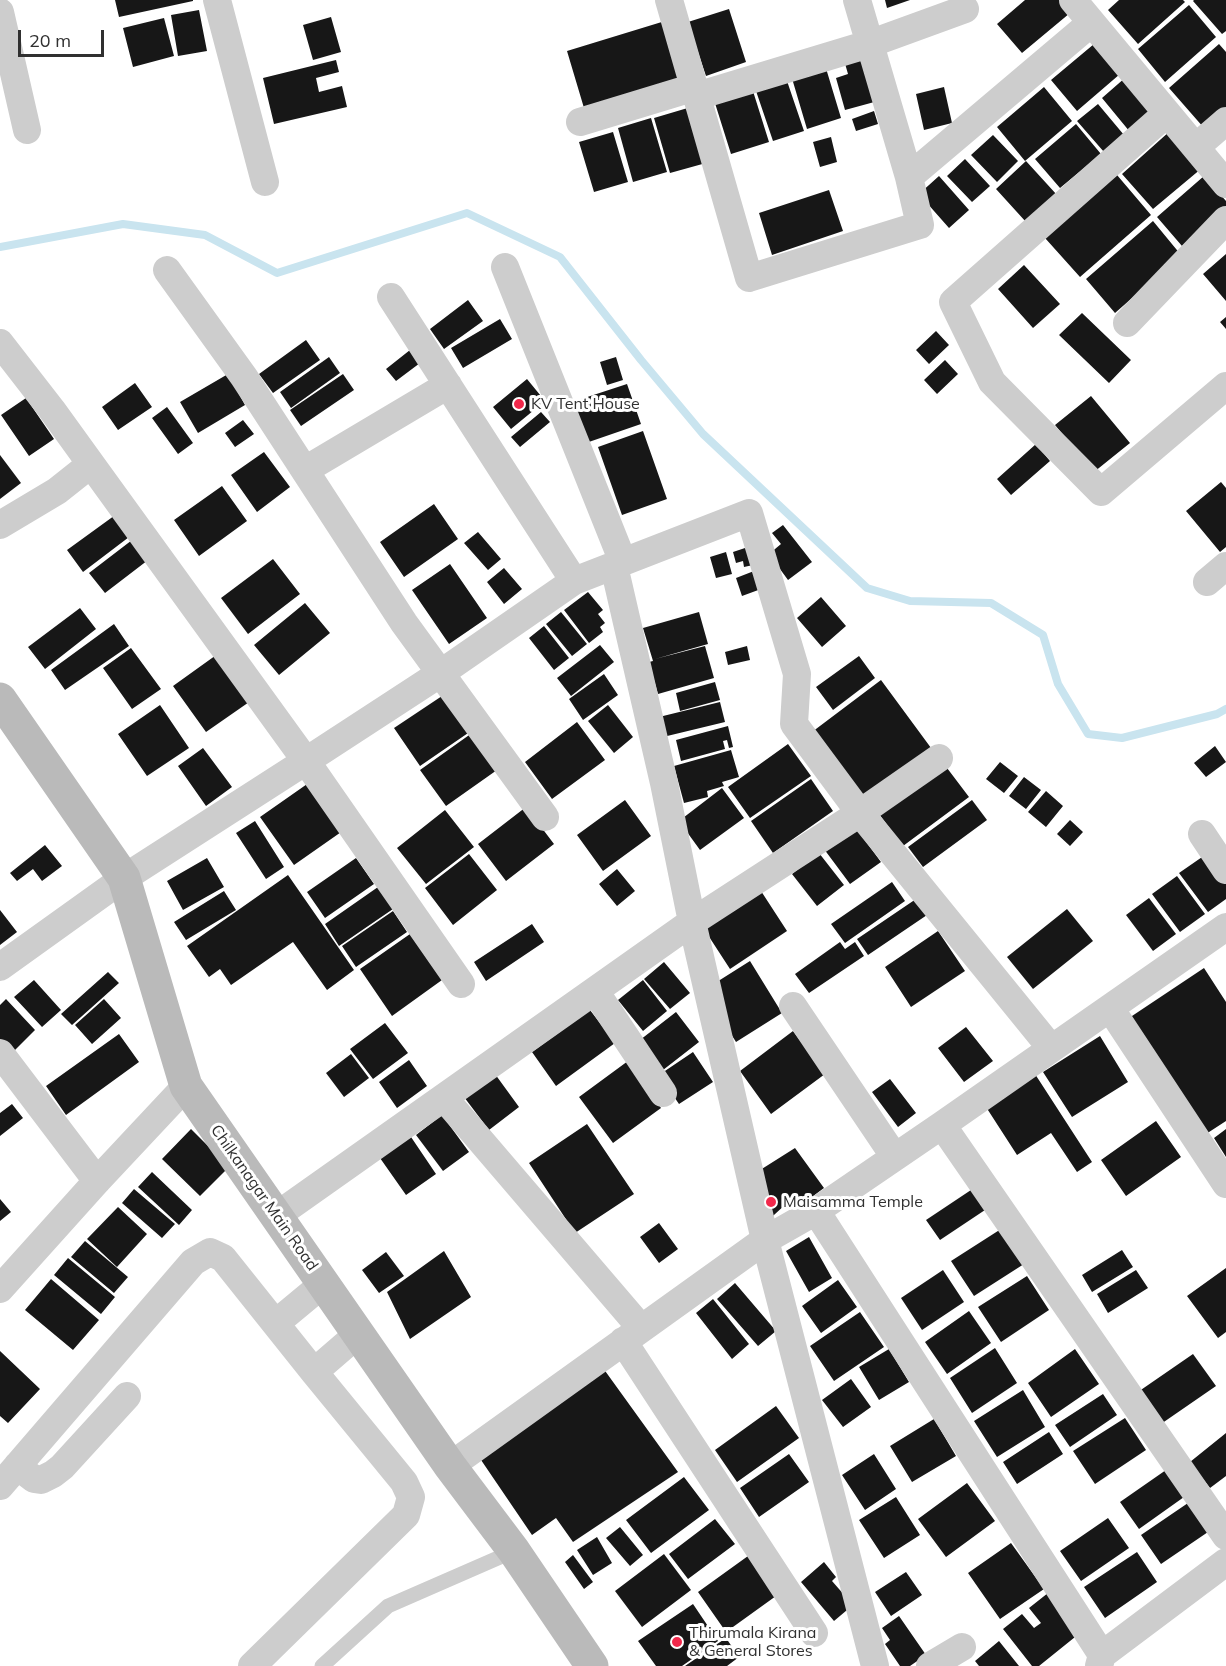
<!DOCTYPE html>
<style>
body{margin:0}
#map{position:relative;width:1226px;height:1666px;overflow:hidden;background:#fff;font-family:Mulish,sans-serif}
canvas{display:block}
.scale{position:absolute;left:18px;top:30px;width:86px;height:27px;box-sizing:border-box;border:3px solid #303030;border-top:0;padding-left:8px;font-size:18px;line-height:21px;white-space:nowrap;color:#303030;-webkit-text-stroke:4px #fff;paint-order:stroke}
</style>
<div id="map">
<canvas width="1226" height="1666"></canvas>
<div class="scale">20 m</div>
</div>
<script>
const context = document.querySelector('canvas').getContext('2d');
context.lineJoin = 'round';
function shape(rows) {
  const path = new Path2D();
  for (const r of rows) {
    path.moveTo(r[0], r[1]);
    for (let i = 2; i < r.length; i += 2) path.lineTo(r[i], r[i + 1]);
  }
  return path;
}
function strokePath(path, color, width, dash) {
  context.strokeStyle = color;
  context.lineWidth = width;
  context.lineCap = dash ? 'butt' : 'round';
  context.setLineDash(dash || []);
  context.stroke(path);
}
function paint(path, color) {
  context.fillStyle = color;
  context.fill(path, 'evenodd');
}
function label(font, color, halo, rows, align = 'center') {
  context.font = font + ' Mulish,sans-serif';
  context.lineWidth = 6;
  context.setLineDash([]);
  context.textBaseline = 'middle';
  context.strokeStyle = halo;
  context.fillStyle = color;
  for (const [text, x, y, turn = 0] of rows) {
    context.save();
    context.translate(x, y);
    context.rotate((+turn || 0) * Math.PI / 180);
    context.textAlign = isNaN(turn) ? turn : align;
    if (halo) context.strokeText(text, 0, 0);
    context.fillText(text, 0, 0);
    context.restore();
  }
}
strokePath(shape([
 [0,247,123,224,205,235,277,273,467,213,560,257,641,360,703,434,867,588,910,601,991,603,1043,635,1058,684,1088,734,1122,738,1217,714,1226,709]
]), '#c9e4ef', 8);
paint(shape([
 [115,0,193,0,193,1,119,17],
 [885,0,910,0,887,8],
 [1025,0,1059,0,1070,13,1022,53,997,24],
 [1119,0,1183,0,1185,2,1138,44,1108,10],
 [1194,0,1226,0,1226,31,1222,34,1193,1],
 [1189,5,1216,37,1165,82,1138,49],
 [729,9,746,62,706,76,688,22],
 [199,10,207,51,178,56,171,15],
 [331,17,341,52,313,60,303,25],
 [164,18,174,56,133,67,123,28],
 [665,21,681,78,584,108,567,51],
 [1094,44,1120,74,1077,111,1051,80],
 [1219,44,1226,52,1226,109,1204,128,1169,88],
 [865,54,878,101,845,110,836,78,848,74,844,60],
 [336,60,339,72,316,78,319,92,342,86,347,107,274,124,263,78],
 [825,65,841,118,807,129,791,75],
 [1126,77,1154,111,1130,132,1102,98],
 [786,78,804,131,773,141,755,88],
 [944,87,952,123,924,130,916,94],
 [1044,87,1072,121,1025,161,997,127],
 [752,88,769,142,731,154,714,100],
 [1098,104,1124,135,1104,152,1077,121],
 [691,107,706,163,670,173,654,118],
 [874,111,878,124,856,131,852,119],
 [651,118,667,172,633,182,618,128],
 [1076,124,1101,154,1060,188,1035,159],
 [1170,131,1202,168,1153,209,1122,174],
 [613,132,628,182,594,192,579,142],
 [993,135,1018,161,997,182,971,155],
 [831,137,837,162,820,167,813,142],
 [965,159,990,186,972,202,947,176],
 [1026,161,1057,195,1026,222,996,189],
 [1117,175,1151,215,1080,277,1045,238],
 [939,176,969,210,949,228,919,194],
 [1204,176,1226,201,1226,208,1182,246,1157,217],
 [829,190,843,231,772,255,759,213],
 [1153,221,1181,255,1115,313,1086,279],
 [1226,254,1226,301,1203,274],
 [1024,265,1060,304,1033,328,998,289],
 [468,300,483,321,444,349,430,329],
 [1082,313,1131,360,1109,383,1059,335],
 [1226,317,1226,329,1220,322],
 [500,319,512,339,463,368,451,348],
 [936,331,949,345,929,364,916,350],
 [306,340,320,360,273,393,259,374],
 [410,350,420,363,396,381,386,369],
 [329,357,340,373,291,408,280,392],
 [616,357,623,380,607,385,600,362],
 [945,360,958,374,937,394,924,380],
 [228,374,245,405,198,433,180,402],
 [343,374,354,390,301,426,290,410],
 [527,379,545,401,511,429,493,407],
 [135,383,152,407,118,430,102,407],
 [627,384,641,424,583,444,569,403],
 [1091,396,1130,443,1094,472,1055,425],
 [26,398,54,439,29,456,1,415],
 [167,407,193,443,178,454,152,418],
 [541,412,550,422,520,447,511,437],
 [243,420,254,434,235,447,225,433],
 [643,431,667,499,622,515,598,447],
 [1036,444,1050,461,1011,495,997,479],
 [264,452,290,487,257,512,231,475],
 [0,455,21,483,0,499],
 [1221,482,1226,488,1226,547,1220,552,1186,511],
 [222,486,247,521,199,556,174,520],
 [434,504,458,539,404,577,380,542],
 [118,513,133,534,83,572,67,550],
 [783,525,812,562,788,580,769,554,781,544,772,533],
 [478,532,501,559,488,570,464,543],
 [136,537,152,557,105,593,89,573],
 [748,547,753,565,744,567,743,561,736,563,733,552],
 [726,552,732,574,716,578,710,557],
 [273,559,300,594,248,634,221,598],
 [450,564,487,618,449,644,412,590],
 [504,568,522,589,504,604,487,582],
 [754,571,761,589,742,596,736,578],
 [588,592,603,610,598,614,605,623,600,627,603,632,589,643,564,610],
 [821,597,846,626,822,647,797,618],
 [305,603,330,633,279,675,254,645],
 [80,608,96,629,45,669,28,647],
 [561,612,587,644,572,656,546,624],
 [699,612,708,644,655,659,705,646,714,678,658,694,649,662,653,661,643,628],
 [114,624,129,646,65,690,51,670],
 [544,626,569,658,554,670,529,638],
 [600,645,614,662,571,696,557,678],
 [747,646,750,660,728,665,725,652],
 [131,648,161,689,132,709,103,668],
 [219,653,252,700,206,732,173,686],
 [859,656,875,678,833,710,816,687],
 [604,674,618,695,583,720,569,699],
 [881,680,934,752,865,803,812,732],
 [715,682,720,700,680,711,676,693],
 [445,694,471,731,420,766,394,728],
 [720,702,725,722,663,737,659,717],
 [160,705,189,748,147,776,118,734],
 [608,705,633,737,614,753,588,721],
 [577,722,605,760,552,799,525,762],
 [728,726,733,747,729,748,727,740,723,741,725,749,681,761,676,740],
 [472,733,497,770,446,806,420,770],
 [788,744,811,776,750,818,728,787],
 [1215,746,1226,762,1206,777,1194,763],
 [203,748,232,787,206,806,178,766],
 [731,750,739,777,722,782,724,786,707,791,708,797,684,803,674,766],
 [1000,762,1018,776,1004,793,986,779],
 [944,764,969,797,903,846,879,814],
 [1024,777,1041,790,1026,809,1009,796],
 [811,779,833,811,773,853,751,821],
 [310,782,344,830,294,865,260,817],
 [722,788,744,818,700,850,679,821],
 [1046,791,1063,806,1046,827,1028,812],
 [625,800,651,836,603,871,577,835],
 [972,800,987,820,923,867,908,847],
 [526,807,554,844,506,881,478,844],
 [445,810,474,847,426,884,397,848],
 [1070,820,1083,832,1070,846,1057,834],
 [255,821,284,867,266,879,236,833],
 [855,827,881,862,850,884,824,849],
 [45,845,62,866,42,881,33,869,17,881,10,873],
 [819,853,844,885,817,906,792,874],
 [469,854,497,890,453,925,425,888],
 [1205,855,1226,884,1226,899,1208,912,1179,873],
 [207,858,224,887,183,910,167,881],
 [356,858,374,884,325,918,307,892],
 [617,869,635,891,617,906,599,884],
 [288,875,354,970,327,990,293,942,231,985,220,969,209,977,187,946],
 [1177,876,1205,914,1180,932,1152,894],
 [892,882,905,901,845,943,831,924],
 [378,887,393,909,339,946,325,924],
 [224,891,236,910,186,940,174,922],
 [761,891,787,931,730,969,704,929],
 [1149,898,1176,934,1153,951,1126,915],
 [916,899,927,915,868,955,857,939],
 [1067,909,1093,941,1033,989,1007,957],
 [0,910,17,932,0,945],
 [393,911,407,932,356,967,342,946],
 [532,924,544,942,486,981,474,962],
 [938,931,965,971,911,1007,885,967],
 [410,934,442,980,392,1016,360,969],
 [840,942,845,949,855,942,864,956,809,993,795,974],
 [750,961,782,1013,736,1042,715,1008,712,985],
 [664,962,690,993,670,1009,644,979],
 [1204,968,1226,1002,1226,1121,1206,1134,1129,1018],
 [108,972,119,983,72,1025,61,1014],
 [34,980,61,1010,42,1027,14,997],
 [643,980,667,1011,643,1031,618,1000],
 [6,999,35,1030,12,1053,0,1039,0,1005],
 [104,999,121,1018,92,1044,75,1025],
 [590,1010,615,1043,556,1086,532,1052],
 [676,1012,699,1042,663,1070,640,1040],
 [385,1023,408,1053,373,1079,350,1049],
 [966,1027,993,1061,964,1082,938,1048],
 [793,1031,825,1074,771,1114,740,1071],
 [119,1034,139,1062,66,1115,46,1086],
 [1100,1036,1128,1082,1072,1117,1043,1072],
 [693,1052,713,1082,679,1104,659,1075],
 [351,1054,369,1078,344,1097,326,1073],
 [409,1060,427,1086,397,1108,379,1082],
 [628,1061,661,1108,613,1143,579,1097],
 [495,1074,519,1107,489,1130,464,1097],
 [1035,1074,1092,1162,1077,1172,1051,1133,1017,1155,986,1107],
 [890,1079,916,1113,898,1127,872,1092],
 [12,1104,23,1118,0,1136,0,1113],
 [442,1115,469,1152,443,1171,416,1135],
 [1156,1121,1181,1157,1126,1196,1101,1160],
 [587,1124,634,1194,575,1233,529,1163],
 [191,1129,229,1167,200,1196,162,1159],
 [1226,1129,1226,1157,1214,1138],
 [411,1137,436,1174,406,1195,380,1158],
 [795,1148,824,1188,793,1211,786,1204,763,1225,757,1172],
 [152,1172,192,1210,179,1225,138,1187],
 [977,1186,991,1206,940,1240,926,1220],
 [134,1189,175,1224,162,1238,122,1203],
 [0,1199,11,1212,0,1221],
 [118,1207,147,1234,117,1267,87,1239],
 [659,1223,678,1249,659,1263,640,1237],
 [1001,1229,1024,1264,974,1296,951,1261],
 [809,1237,832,1278,809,1292,786,1251],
 [85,1241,128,1277,114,1293,71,1257],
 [1122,1250,1133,1267,1092,1292,1082,1275],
 [444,1251,471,1297,410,1339,387,1292],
 [386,1252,404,1276,379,1293,362,1270],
 [68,1258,115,1297,101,1314,54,1275],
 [1226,1268,1226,1332,1218,1338,1187,1296],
 [943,1270,964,1302,922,1330,901,1298],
 [1136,1270,1148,1288,1108,1313,1097,1294],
 [1027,1276,1049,1310,1001,1342,978,1307],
 [51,1279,99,1320,73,1350,25,1310],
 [838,1280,857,1307,821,1333,802,1306],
 [735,1283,776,1331,758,1346,717,1299],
 [713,1299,749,1344,732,1359,696,1313],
 [969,1311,991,1343,947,1374,925,1342],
 [860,1312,884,1347,834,1381,810,1346],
 [995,1348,1017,1383,972,1413,950,1378],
 [889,1349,909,1382,879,1400,859,1367],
 [1075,1349,1099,1384,1051,1417,1028,1383],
 [0,1351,40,1389,8,1423,0,1416],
 [1193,1354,1216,1386,1158,1426,1135,1394],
 [603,1368,678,1472,573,1542,556,1518,532,1535,479,1457],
 [851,1379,871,1407,843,1427,822,1400],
 [1023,1390,1045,1427,997,1457,974,1421],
 [1103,1394,1117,1415,1070,1447,1055,1425],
 [776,1406,799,1438,737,1482,715,1450],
 [1125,1418,1146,1450,1095,1484,1073,1451],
 [934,1419,956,1456,912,1482,890,1446],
 [1049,1432,1063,1454,1017,1484,1003,1462],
 [1226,1433,1226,1476,1210,1488,1190,1462],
 [789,1454,809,1482,759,1517,740,1488],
 [874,1454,896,1489,865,1510,842,1475],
 [1166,1470,1184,1497,1139,1529,1120,1502],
 [684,1477,709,1510,651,1553,626,1520],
 [967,1483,995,1521,946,1557,918,1519],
 [896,1497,920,1535,884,1558,859,1520],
 [1188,1503,1208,1532,1161,1564,1141,1535],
 [1108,1518,1129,1548,1081,1581,1060,1551],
 [715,1519,735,1544,688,1579,669,1554],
 [620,1527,643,1555,630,1566,606,1538],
 [597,1537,612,1563,593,1575,577,1550],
 [1011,1543,1044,1589,1000,1619,968,1573],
 [1137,1552,1157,1582,1105,1618,1084,1587],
 [664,1554,691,1590,642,1627,615,1591],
 [573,1555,593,1582,584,1589,565,1562],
 [748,1556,776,1596,726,1632,698,1592],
 [824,1562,836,1577,832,1581,853,1605,834,1621,801,1582],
 [906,1572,922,1595,891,1616,875,1592],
 [1048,1593,1080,1633,1039,1666,1032,1666,1003,1629,1022,1614,1034,1628,1041,1623,1029,1608],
 [693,1604,718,1641,682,1666,656,1666,638,1641],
 [899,1616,926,1655,910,1666,900,1666,885,1644,890,1640,882,1628],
 [726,1638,739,1657,727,1666,685,1666],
 [999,1641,1019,1666,979,1666,975,1661]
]), '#171717');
strokePath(shape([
 [322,1666,388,1606,514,1551]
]), '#cdcdcd', 15);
strokePath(shape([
 [217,0,265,182],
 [669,0,749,278,920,225,909,177,857,0],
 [1073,0,1226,184],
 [0,12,27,130],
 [697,96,869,44,965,9],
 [1167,113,953,302,992,382,1101,492,1226,386],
 [580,122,695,87],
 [1196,147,1226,121],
 [909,177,1091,23],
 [505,267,623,562],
 [167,270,244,377,404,623,545,817],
 [391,297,574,581],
 [1127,323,1226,220],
 [0,343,52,410,91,464],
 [305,470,448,385],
 [0,525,57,491,91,464,306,761,461,984],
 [614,566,664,783,692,922,765,1240,875,1666],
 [1207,582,1226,566],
 [1202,834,1226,870],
 [0,967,124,878,306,761,441,673,574,581,749,513,797,674,794,724,860,813,1051,1048],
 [595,991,663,1093],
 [793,1006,894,1156],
 [1110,1008,1226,1184],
 [0,1053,97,1181],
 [445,1099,641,1328],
 [942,1125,1226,1536],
 [816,1211,1102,1655],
 [276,1216,692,922,860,813,939,758],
 [0,1289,97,1181,186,1086],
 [276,1323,323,1284],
 [623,1341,814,1633],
 [314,1372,358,1334],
 [17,1466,34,1479,41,1480,53,1474,62,1467,127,1396],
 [450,1466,765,1240,816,1211,942,1125,1226,927],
 [0,1486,193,1262,210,1252,223,1258,314,1372,404,1482,411,1497,406,1515,252,1666],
 [930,1666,962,1647],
 [1099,1666,1102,1655,1226,1562]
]), '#cdcdcd', 28);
strokePath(shape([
 [0,699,124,878,186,1086,450,1466,514,1551,592,1666]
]), '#bababa', 33);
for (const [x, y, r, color] of [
 [519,404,6,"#f2284b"],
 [771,1202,6,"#f2284b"],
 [677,1642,6,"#f2284b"]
]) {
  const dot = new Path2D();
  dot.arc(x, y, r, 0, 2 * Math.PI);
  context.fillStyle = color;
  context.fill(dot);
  strokePath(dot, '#fff', 2);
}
label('16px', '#303030', '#fff', [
 ["KV Tent House",531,404],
 ["Maisamma Temple",783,1202],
 ["Thirumala Kirana",689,1633],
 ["& General Stores",689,1651]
], 'left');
label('16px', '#303030', '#fff', [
 ["Chilkanagar Main Road",264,1198,55]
]);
</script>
